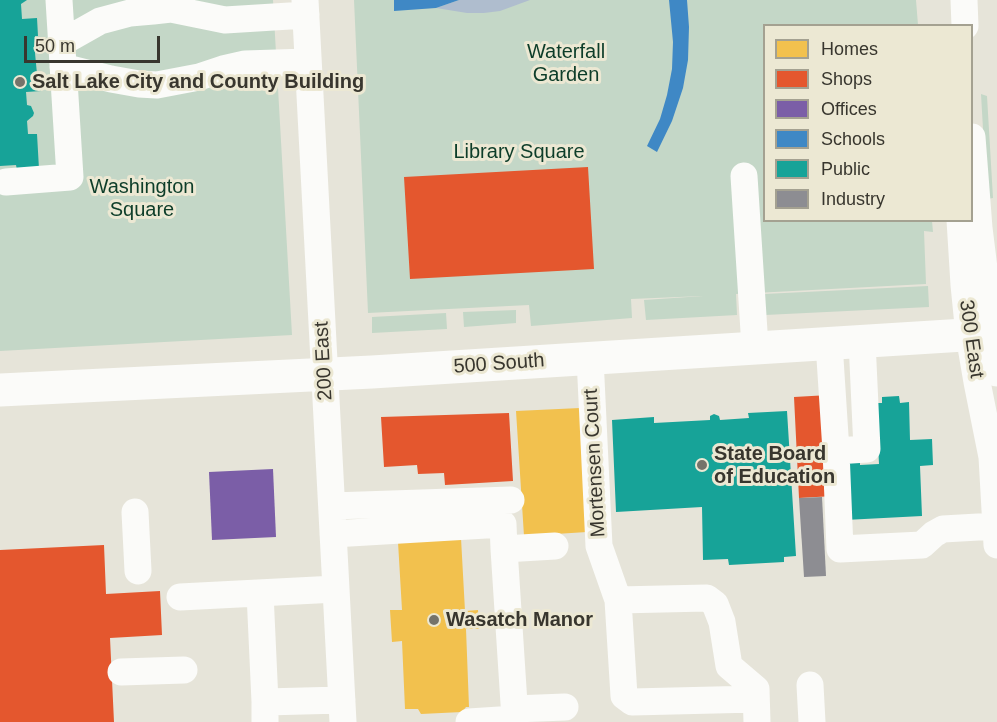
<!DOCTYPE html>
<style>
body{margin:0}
#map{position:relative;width:997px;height:722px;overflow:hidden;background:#e6e4d9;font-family:Arial,sans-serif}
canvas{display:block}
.legend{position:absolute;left:763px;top:24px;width:210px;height:198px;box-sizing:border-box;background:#ece8d3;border:2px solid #a4a191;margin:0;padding:8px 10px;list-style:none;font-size:18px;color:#38362e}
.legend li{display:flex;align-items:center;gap:12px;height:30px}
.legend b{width:30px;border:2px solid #a4a191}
.scale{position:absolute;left:24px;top:36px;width:136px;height:27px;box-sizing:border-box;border:3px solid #38362e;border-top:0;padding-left:8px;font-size:18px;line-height:21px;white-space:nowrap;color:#38362e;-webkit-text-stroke:4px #ece8d3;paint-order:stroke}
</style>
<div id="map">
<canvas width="997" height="722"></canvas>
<ul class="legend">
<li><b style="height:16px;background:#f2c14e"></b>Homes</li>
<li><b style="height:16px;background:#e4572e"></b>Shops</li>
<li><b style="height:16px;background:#7b5ea7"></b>Offices</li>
<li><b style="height:16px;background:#3f88c5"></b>Schools</li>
<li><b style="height:16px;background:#17a398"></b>Public</li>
<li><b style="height:16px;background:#8d8d92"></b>Industry</li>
</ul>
<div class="scale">50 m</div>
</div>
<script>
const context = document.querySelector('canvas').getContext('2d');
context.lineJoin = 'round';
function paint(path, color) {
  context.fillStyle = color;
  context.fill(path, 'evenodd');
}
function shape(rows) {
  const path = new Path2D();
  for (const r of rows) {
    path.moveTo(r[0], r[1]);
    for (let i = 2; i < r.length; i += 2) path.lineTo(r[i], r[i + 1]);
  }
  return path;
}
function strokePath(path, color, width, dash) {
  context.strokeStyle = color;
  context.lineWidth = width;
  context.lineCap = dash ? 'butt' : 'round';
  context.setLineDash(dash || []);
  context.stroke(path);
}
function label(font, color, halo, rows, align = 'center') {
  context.font = font + ' Arial,sans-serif';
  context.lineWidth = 6;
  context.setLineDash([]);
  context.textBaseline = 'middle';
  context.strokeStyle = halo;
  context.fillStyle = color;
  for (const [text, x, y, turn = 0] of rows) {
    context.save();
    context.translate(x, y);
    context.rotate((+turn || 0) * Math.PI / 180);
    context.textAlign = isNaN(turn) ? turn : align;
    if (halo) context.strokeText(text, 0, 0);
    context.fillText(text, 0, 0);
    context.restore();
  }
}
paint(shape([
 [0,0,273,0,292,335,0,351],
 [354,0,916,0,918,25,764,26,764,220,932,221,933,232,924,231,926,284,736,294,737,315,646,320,644,300,703,296,631,299,632,318,531,326,529,305,368,313],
 [981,94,987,96,993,198,987,199],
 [928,286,929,307,765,315,764,294],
 [516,310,516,323,464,327,463,312],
 [446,313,447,329,372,333,372,317]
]), '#c4d7c7');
paint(shape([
 [459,0,530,0,500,11,484,13,467,13,436,8]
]), '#afbdce');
paint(shape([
 [580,408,587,532,524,536,516,411],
 [461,538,465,611,478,610,479,629,466,629,469,707,466,707,462,712,421,714,418,709,405,709,402,641,392,642,390,610,402,610,398,542]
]), '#f2c14e');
paint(shape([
 [588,167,594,269,410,279,404,177],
 [829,395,834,496,799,498,794,397],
 [509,413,513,481,445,485,444,473,418,474,417,465,384,467,381,417],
 [104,545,106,594,160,591,162,635,110,638,114,722,0,722,0,550]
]), '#e4572e');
paint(shape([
 [273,469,276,537,212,540,209,472]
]), '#7b5ea7');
paint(shape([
 [394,0,459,0,436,8,394,11],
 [669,0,687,0,689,27,688,60,683,88,672,121,657,152,647,146,660,119,667,95,672,69,673,42]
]), '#3f88c5');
paint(shape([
 [0,0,27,0,21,4,22,19,37,18,38,36,35,36,35,53,37,74,40,74,41,91,26,92,27,105,31,106,34,113,33,116,27,121,28,134,37,134,39,169,17,170,16,165,0,166],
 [899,396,900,403,909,402,910,440,932,439,933,465,920,466,922,516,845,520,847,457,860,457,860,465,879,464,876,403,882,403,882,397],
 [787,411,796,556,784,557,784,562,729,565,728,559,703,560,702,507,616,512,612,420,654,417,654,423,710,420,710,416,714,414,719,416,720,420,749,418,748,413]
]), '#17a398');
paint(shape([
 [822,497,826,576,804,577,799,498]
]), '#8d8d92');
strokePath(shape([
 [305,0,343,722],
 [964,0,965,26],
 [61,43,100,21,130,13,153,11,171,9,225,20,306,15],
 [63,67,111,79,139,84,157,85,199,77,223,69,245,64,308,62],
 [972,137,979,228,997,373],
 [744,176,755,347],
 [6,182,70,177,59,0],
 [960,220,964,285,969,335,977,382,992,457,997,545],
 [829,343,836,451,867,449,862,341],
 [590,358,599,546,618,600,624,696,632,702,756,699],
 [836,451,840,549,922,545,934,534,943,529,996,526],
 [332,506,511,500],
 [135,512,138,571],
 [333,534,503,524,504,549],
 [260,593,265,702],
 [180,597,336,589],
 [618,600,707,598,715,604,722,622,729,666,756,689,757,722],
 [121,672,184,670],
 [810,685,812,722],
 [514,709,565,707],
 [265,722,265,702,342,700],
 [469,722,515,719,504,549,555,546]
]), '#fbfbf9', 27);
strokePath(shape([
 [0,390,372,372,997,333]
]), '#fbfbf9', 33);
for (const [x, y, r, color] of [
 [20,82,6,"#75736a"],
 [702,465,6,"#75736a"],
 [434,620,6,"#75736a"]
]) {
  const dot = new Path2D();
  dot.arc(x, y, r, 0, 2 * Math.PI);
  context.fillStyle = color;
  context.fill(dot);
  strokePath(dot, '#ece8d3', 2);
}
label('20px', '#0d3d29', '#ece8d3', [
 ["Waterfall",566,52],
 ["Garden",566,75],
 ["Library Square",519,152],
 ["Washington",142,187],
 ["Square",142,210]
]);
label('bold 20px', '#38362e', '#ece8d3', [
 ["Salt Lake City and County Building",32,82],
 ["State Board",714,454],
 ["of Education",714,477],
 ["Wasatch Manor",446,620]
], 'left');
label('20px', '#38362e', '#ece8d3', [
 ["300 East",971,339,82],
 ["200 East",324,361,-93],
 ["500 South",499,364,-4],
 ["Mortensen Court",595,463,-93]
]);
</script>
